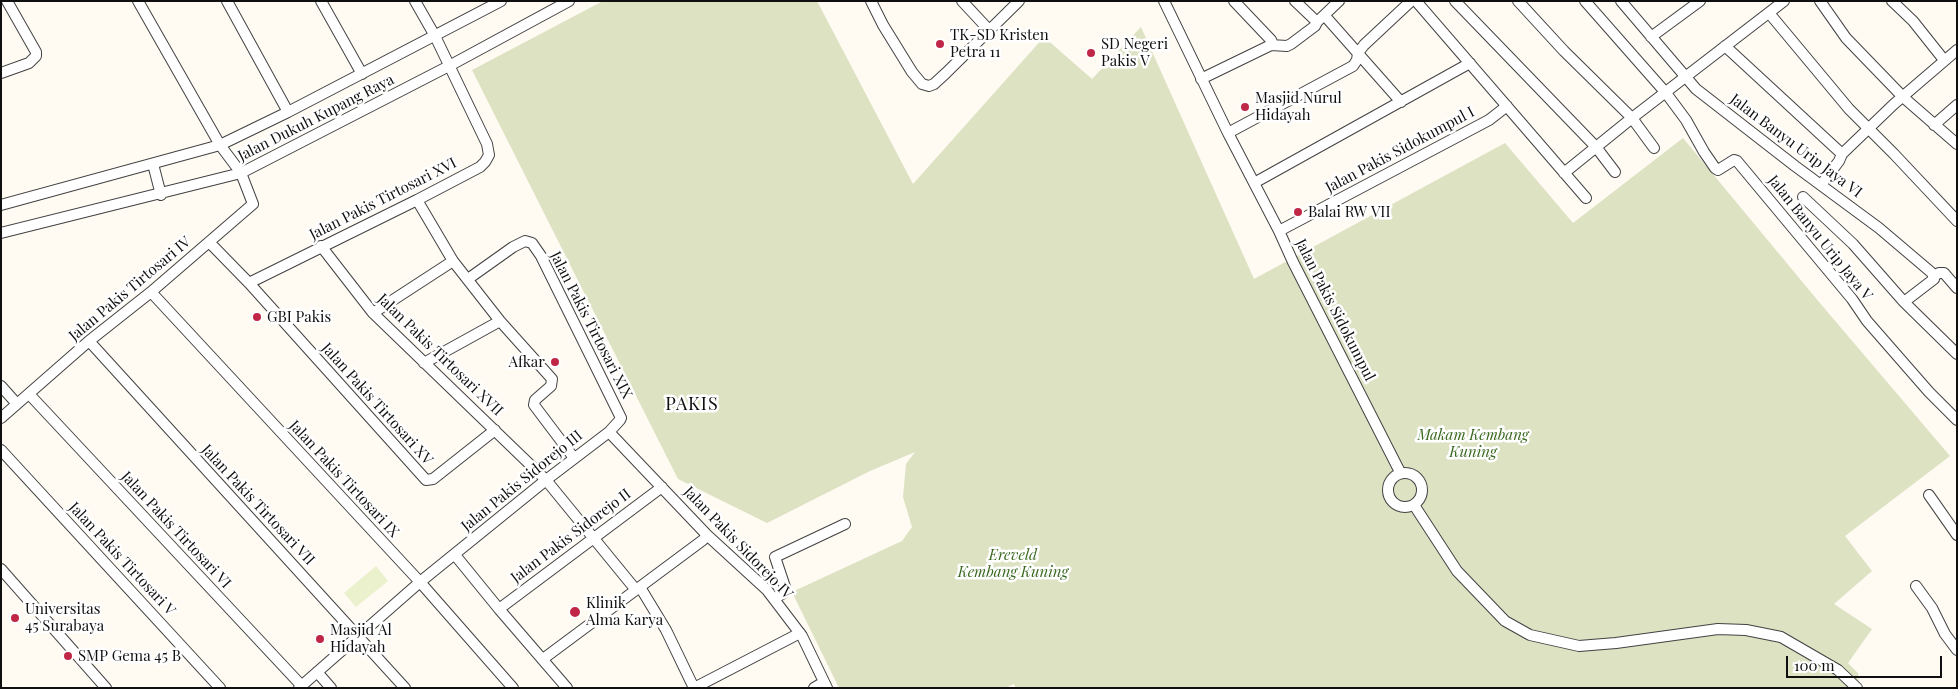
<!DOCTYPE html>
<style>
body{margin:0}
#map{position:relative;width:1958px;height:689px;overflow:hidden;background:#fffaf2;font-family:"Playfair Display",serif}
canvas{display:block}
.frame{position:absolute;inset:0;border:2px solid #0f0f0f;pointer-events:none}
.scale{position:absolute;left:1786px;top:656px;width:156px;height:22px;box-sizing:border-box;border:2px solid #0f0f0f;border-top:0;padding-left:6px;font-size:15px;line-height:18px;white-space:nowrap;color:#0f0f0f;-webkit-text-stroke:4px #fff;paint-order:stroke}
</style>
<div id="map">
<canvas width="1958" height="689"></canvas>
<div class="frame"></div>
<div class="scale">100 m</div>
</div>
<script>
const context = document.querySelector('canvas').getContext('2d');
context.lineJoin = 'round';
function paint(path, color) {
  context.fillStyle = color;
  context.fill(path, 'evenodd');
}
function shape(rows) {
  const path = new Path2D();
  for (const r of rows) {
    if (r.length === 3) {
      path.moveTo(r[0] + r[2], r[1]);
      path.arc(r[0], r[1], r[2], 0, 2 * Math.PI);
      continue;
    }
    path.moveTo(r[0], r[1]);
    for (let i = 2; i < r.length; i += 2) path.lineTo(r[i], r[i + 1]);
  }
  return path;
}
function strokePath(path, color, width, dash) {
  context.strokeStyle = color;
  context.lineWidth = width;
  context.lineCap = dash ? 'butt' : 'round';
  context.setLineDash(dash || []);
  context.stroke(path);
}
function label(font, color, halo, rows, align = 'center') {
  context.font = font + ' "Playfair Display",serif';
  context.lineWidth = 5;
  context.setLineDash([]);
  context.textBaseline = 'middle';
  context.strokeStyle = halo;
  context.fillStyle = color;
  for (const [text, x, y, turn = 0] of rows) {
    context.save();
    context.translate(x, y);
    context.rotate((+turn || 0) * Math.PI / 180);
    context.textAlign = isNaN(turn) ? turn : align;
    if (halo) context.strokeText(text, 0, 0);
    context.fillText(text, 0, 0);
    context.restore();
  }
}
paint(shape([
 [603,1,817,1,913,184,1044,37,1092,79,1141,27,1254,279,1505,143,1573,223,1683,138,1819,302,1950,456,1845,536,1872,571,1834,604,1872,629,1848,663,1858,673,1859,684,1855,688,1016,688,1014,684,1005,688,839,688,792,592,902,541,912,527,903,497,906,464,915,452,870,471,767,523,678,479,472,70]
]), '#dce2c2');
paint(shape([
 [376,566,388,581,356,607,344,593]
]), '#eaf1cc');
const minor = shape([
 [227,1,288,112],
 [321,1,362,74],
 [871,1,883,25,912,72,922,84,929,86,934,84,946,73,1019,1],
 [962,1,989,30],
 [1164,1,1228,133,1279,231,1293,262,1400,472],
 [1234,1,1271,40,1273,44,1271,45],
 [1295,1,1317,22],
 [1416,1,1586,198],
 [1455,1,1596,147,1615,172],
 [1518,1,1564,51,1632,118,1654,148],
 [1585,1,1666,93,1686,120,1704,152,1715,168,1718,170,1734,160,1737,161,1852,299,1867,321,1929,392,1957,420],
 [1621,1,1696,89,1795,166,1879,228,1932,273,1934,279,1904,302],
 [1820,1,1846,38,1903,97,1957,144],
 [1892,1,1913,21,1944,60],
 [1769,13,1849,109,1894,154,1957,221],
 [1325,16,1401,102],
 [1651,37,1700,1],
 [1725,46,1842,154],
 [1,73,29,63,36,56,36,52,7,1],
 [1201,79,1271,45,1287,46,1291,44,1315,26,1317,22,1339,1],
 [1934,125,1957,105],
 [1228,133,1353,66,1357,60,1358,53,1364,45,1411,1],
 [153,164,161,195],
 [1564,173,1632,118,1784,1],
 [1254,183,1470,63],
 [1821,185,1839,161,1842,154,1894,104,1957,50],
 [1803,197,1853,244,1904,302,1957,354],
 [417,200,453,261,500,321,552,379,551,386,535,400,534,405,574,458],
 [1,205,220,145,288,112,501,1],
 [1279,231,1489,120,1507,106],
 [1,233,241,173,449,66,569,1],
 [209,242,249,283,417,200,480,167,485,162,489,155,487,144,435,36,415,1],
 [321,246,373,313,546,480,636,590],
 [1934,276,1939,273,1944,273,1957,288],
 [249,283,426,480,433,479,495,430],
 [151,292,420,582,513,688],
 [373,313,453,261],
 [89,341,405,688],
 [424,363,500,321],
 [1,386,17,404],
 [29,394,301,685],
 [1,418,89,341,151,292,253,204,241,173,220,145,138,1],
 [609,432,707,535,767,590,802,636,827,688],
 [1,450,220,688],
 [1405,490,17],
 [1929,495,1957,535],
 [1414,505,1457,571,1505,621,1530,635,1579,646,1616,643,1718,629,1746,630,1781,637,1838,670,1857,688],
 [455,555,499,609,567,688],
 [1,569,106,688],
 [1916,586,1932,608,1945,634,1957,650],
 [640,587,666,630,694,688,800,633],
 [774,599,785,592,786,590,775,557,845,524],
 [499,609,662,487],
 [543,659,703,540,707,535],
 [317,672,331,688],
 [299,688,420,582,546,480,609,432,620,420,621,418,591,357,541,256,532,243,525,241,513,247,468,279],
 [814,688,824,682]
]);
strokePath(minor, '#424242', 12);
strokePath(minor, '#fff', 10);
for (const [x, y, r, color] of [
 [940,44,5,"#c02646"],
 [1091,53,5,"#c02646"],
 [1245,107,5,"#c02646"],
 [1298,212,5,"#c02646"],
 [257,317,5,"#c02646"],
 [555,362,5,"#c02646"],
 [575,612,6,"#c02646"],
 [15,618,5,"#c02646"],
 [320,639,5,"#c02646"],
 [68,656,5,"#c02646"]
]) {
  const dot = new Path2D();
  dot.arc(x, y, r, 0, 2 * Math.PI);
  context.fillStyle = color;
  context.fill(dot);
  strokePath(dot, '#fff', 2);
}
label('15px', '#0f0f0f', '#fff', [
 ["TK-SD Kristen",950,35],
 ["Petra 11",950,52],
 ["SD Negeri",1101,44],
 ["Pakis V",1101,61],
 ["Masjid Nurul",1255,98],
 ["Hidayah",1255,115],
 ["Balai RW VII",1308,212],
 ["GBI Pakis",267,317],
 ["Afkar",545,362,"right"],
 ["Klinik",586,603],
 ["Alma Karya",586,620],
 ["Universitas",25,609],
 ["45 Surabaya",25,626],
 ["Masjid Al",330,630],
 ["Hidayah",330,647],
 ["SMP Gema 45 B",78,656]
], 'left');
label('15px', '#0f0f0f', '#fff', [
 ["Jalan Dukuh Kupang Raya",316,118,-27],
 ["Jalan Banyu Urip Jaya VI",1796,146,37],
 ["Jalan Pakis Sidokumpul I",1400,150,-28],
 ["Jalan Pakis Tirtosari XVI",383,199,-27],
 ["Jalan Banyu Urip Jaya V",1820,238,51],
 ["Jalan Pakis Tirtosari IV",130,289,-40],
 ["Jalan Pakis Sidokumpul",1335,310,63],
 ["Jalan Pakis Tirtosari XIX",591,325,63],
 ["Jalan Pakis Tirtosari XVII",440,355,44],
 ["Jalan Pakis Tirtosari XV",377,404,48],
 ["Jalan Pakis Tirtosari IX",344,479,47],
 ["Jalan Pakis Sidorejo III",522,481,-39],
 ["Jalan Pakis Tirtosari VII",258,505,47],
 ["Jalan Pakis Tirtosari VI",176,530,47],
 ["Jalan Pakis Sidorejo II",571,536,-37],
 ["Jalan Pakis Sidorejo IV",738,543,46],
 ["Jalan Pakis Tirtosari V",122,559,47]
]);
label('italic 15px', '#39681f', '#fff', [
 ["Makam Kembang",1473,435],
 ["Kuning",1473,452],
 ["Ereveld",1013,555],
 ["Kembang Kuning",1013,572]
]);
context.letterSpacing = '1px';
label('18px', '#0f0f0f', '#fff', [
 ["PAKIS",692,404]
]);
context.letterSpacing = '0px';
</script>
